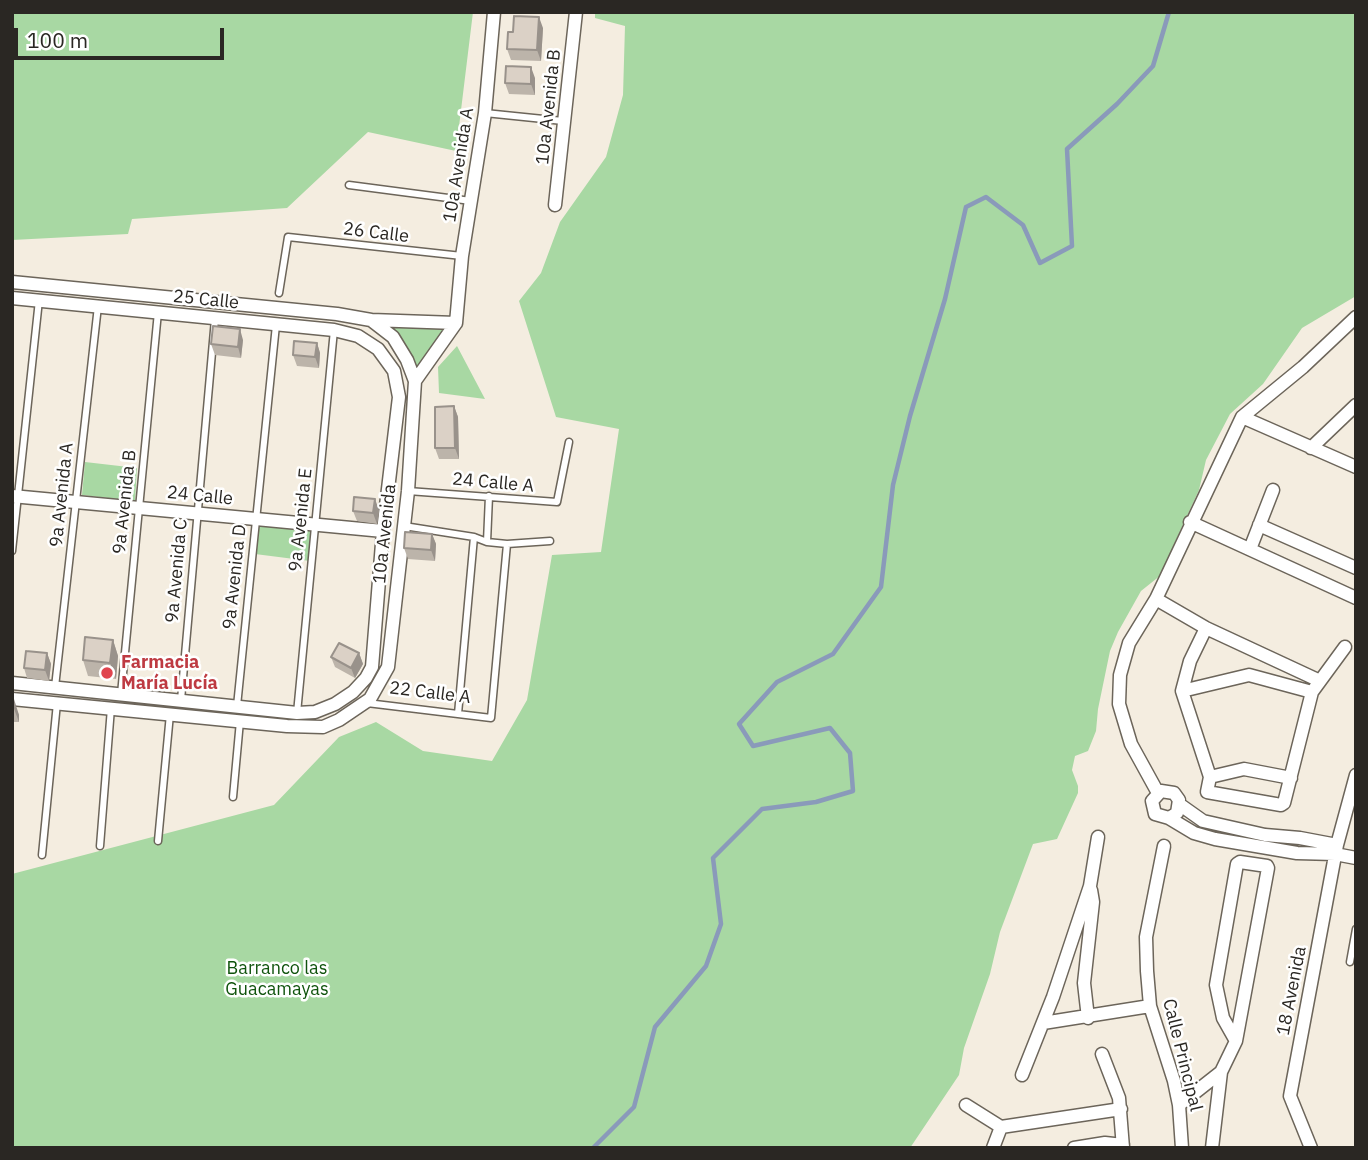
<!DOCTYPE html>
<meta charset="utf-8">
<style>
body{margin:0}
#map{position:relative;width:1368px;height:1160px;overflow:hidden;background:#f4ede0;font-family:"IBM Plex Sans",sans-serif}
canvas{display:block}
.frame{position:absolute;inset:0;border:14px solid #2a2723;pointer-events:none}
.scale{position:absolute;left:14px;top:28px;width:210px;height:32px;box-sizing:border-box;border:4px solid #2a2723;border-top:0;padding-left:9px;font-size:21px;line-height:24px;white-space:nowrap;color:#2a2723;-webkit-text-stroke:5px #fff;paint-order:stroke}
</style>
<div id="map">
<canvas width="1368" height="1160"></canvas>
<div class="frame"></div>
<div class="scale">100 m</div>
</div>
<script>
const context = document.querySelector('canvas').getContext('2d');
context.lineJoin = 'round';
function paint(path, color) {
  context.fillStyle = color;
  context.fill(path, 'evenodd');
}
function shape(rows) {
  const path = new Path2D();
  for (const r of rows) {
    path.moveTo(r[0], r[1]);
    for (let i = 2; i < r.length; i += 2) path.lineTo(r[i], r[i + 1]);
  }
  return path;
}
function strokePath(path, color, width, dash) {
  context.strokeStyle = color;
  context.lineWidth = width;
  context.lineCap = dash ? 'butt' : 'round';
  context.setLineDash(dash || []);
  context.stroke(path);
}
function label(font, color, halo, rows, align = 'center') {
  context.font = font + ' "IBM Plex Sans",sans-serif';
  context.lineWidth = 5;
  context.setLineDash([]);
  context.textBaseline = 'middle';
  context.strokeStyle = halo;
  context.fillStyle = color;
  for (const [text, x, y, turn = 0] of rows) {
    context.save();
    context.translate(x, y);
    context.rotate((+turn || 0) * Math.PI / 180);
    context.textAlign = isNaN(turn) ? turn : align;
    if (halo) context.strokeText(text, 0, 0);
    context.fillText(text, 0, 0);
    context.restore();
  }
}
paint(shape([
 [12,12,473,12,456,151,368,132,287,208,132,219,128,234,12,240],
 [595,12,1356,12,1356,296,1302,328,1263,384,1230,414,1206,460,1199,490,1175,542,1171,567,1141,591,1118,632,1110,651,1098,709,1096,731,1088,751,1075,756,1072,770,1078,786,1078,793,1057,839,1033,844,1000,932,990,974,964,1048,959,1075,910,1148,12,1148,12,874,274,805,339,737,376,722,423,751,492,761,527,700,552,555,601,552,619,429,556,417,519,301,541,273,560,222,606,157,623,95,625,26,595,18],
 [387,326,448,328,415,370],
 [457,346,485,399,439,393,438,367],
 [85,462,137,468,135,501,82,495],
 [258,518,310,522,310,561,255,554]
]), '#a8d8a3');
strokePath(shape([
 [593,1148,634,1107,655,1027,706,966,721,924,713,858,762,809,816,802,853,791,850,753,830,728,753,746,739,724,777,682,833,654,881,587,893,485,910,416,945,299,966,207,986,197,1023,225,1040,263,1072,246,1067,149,1117,104,1153,66,1169,12]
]), '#8a9aba', 4.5);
const service = shape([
 [485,113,563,121],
 [349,185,471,201],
 [279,293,288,237,462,256],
 [408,491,557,502,569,442],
 [404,526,474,537,487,542,507,544,550,541],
 [487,542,489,496],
 [12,551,39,300],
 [55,687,98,306],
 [121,694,158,312],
 [181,700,215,319],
 [367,703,491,718,507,544],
 [237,706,276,325],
 [297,713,334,330],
 [458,714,474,537],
 [233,797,240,721],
 [158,841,170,714],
 [100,846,111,708],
 [42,855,57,703],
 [1350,962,1356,929]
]);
const minor = shape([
 [555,205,576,12],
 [12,282,337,314,371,320,393,337,407,360,415,381,408,491,388,667,370,699,339,720,323,727,287,726,12,699],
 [12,298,334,330,358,336,378,349,394,371,399,397,383,531,372,667,366,678,353,692,335,704,315,712,297,713,12,683],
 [371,320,456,323],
 [456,323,462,256,485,113,494,12],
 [415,381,456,323],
 [1242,417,1356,467],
 [1311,448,1356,405],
 [12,496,383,531],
 [1190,522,1356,598],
 [1259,525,1356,568],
 [1250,549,1273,490],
 [1156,599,1206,628,1320,681],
 [1206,628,1190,661,1182,691,1210,777,1207,792,1281,805,1284,803,1312,692,1345,647],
 [1182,691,1249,675,1312,692],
 [1210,777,1244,769,1291,778],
 [1158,793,1131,744,1119,704,1120,675,1129,643,1156,599,1242,417,1303,367,1356,317],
 [1179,804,1203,821,1265,835,1300,838,1337,845],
 [1169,818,1177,813,1179,800,1174,793,1161,791,1152,801,1155,814,1169,818,1194,833,1215,839,1297,853,1335,854,1356,858],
 [1164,846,1146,937,1147,971,1150,1006,1174,1081,1179,1105,1182,1148],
 [1088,1018,1084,983,1093,902,1091,890],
 [1043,1023,1150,1006],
 [1102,1054,1119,1098,1123,1148],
 [1022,1075,1053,997,1090,886,1098,837],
 [966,1105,1001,1127,1121,1109],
 [1179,1105,1221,1072],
 [993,1148,1001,1127],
 [1074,1148,1105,1143,1123,1145],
 [1212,1148,1221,1072,1236,1041,1268,868,1267,866,1240,862,1237,864,1216,985,1223,1018,1236,1041],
 [1311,1148,1290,1096,1337,845,1356,775]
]);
strokePath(service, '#6c655a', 9);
strokePath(minor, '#6c655a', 15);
strokePath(service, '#fff', 6);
strokePath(minor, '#fff', 12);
paint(shape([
 [543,28,541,61,511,60,507,49,513,32],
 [535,78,535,95,509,94,505,83],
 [243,340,241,358,215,355,211,344],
 [317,343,320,353,319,368,297,366,293,355],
 [454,406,458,417,459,459,439,459,435,448],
 [379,510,377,524,357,521,353,511],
 [432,534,436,544,435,561,408,559,404,548],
 [113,640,118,656,116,679,88,676,83,660],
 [47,653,51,664,49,681,27,678,24,668],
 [359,653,363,664,355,678,335,667,331,657],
 [12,699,19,715,19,722,12,722]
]), '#bcb4aa');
paint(shape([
 [539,17,543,28,541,61,537,50],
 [531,67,535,78,535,95,531,84],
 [240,329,243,340,241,358,238,347],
 [317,343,320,353,319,368,315,357],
 [454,406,458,417,459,459,455,448],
 [375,499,379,510,377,524,373,513],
 [432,534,436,544,435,561,431,550],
 [113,640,118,656,116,679,110,663],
 [47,653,51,664,49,681,45,670],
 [359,653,363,664,355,678,351,668],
 [14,699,19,715,19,722,13,706]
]), '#99928b');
const building = shape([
 [514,16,539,17,537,50,507,49,508,32,513,32,514,16],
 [506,66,531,67,531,84,505,83,506,66],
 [213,326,240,329,238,347,211,344,213,326],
 [294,341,317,343,315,357,293,355,294,341],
 [454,406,455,448,435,448,435,407,454,406],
 [354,497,375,499,373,513,353,511,354,497],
 [405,532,432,534,431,550,404,548,405,532],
 [85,637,113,640,110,663,83,660,85,637],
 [339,643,359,653,351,668,331,657,339,643],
 [26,651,47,653,45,670,24,668,26,651]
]);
paint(building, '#dbd1c6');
strokePath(building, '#99928b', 2);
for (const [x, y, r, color] of [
 [107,673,7,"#e0444e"]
]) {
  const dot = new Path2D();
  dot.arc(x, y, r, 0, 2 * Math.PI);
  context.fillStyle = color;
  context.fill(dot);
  strokePath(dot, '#fff', 2.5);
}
label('18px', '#2a2723', '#fff', [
 ["10a Avenida B",549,107,-84],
 ["10a Avenida A",459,165,-81],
 ["26 Calle",376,233,7],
 ["25 Calle",206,300,6],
 ["24 Calle A",493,483,5],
 ["9a Avenida A",62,495,-84],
 ["24 Calle",200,496,6],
 ["9a Avenida B",125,502,-84],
 ["9a Avenida E",301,520,-84],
 ["10a Avenida",385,534,-84],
 ["9a Avenida C",177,571,-85],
 ["9a Avenida D",235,577,-84],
 ["22 Calle A",430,693,7],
 ["18 Avenida",1292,991,-79],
 ["Calle Principal",1182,1055,76]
]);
label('bold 18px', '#be3a42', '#fff', [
 ["Farmacia",121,663],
 ["María Lucía",121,684]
], 'left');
label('18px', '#0f530c', '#fff', [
 ["Barranco las",277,969],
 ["Guacamayas",277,990]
]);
</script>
